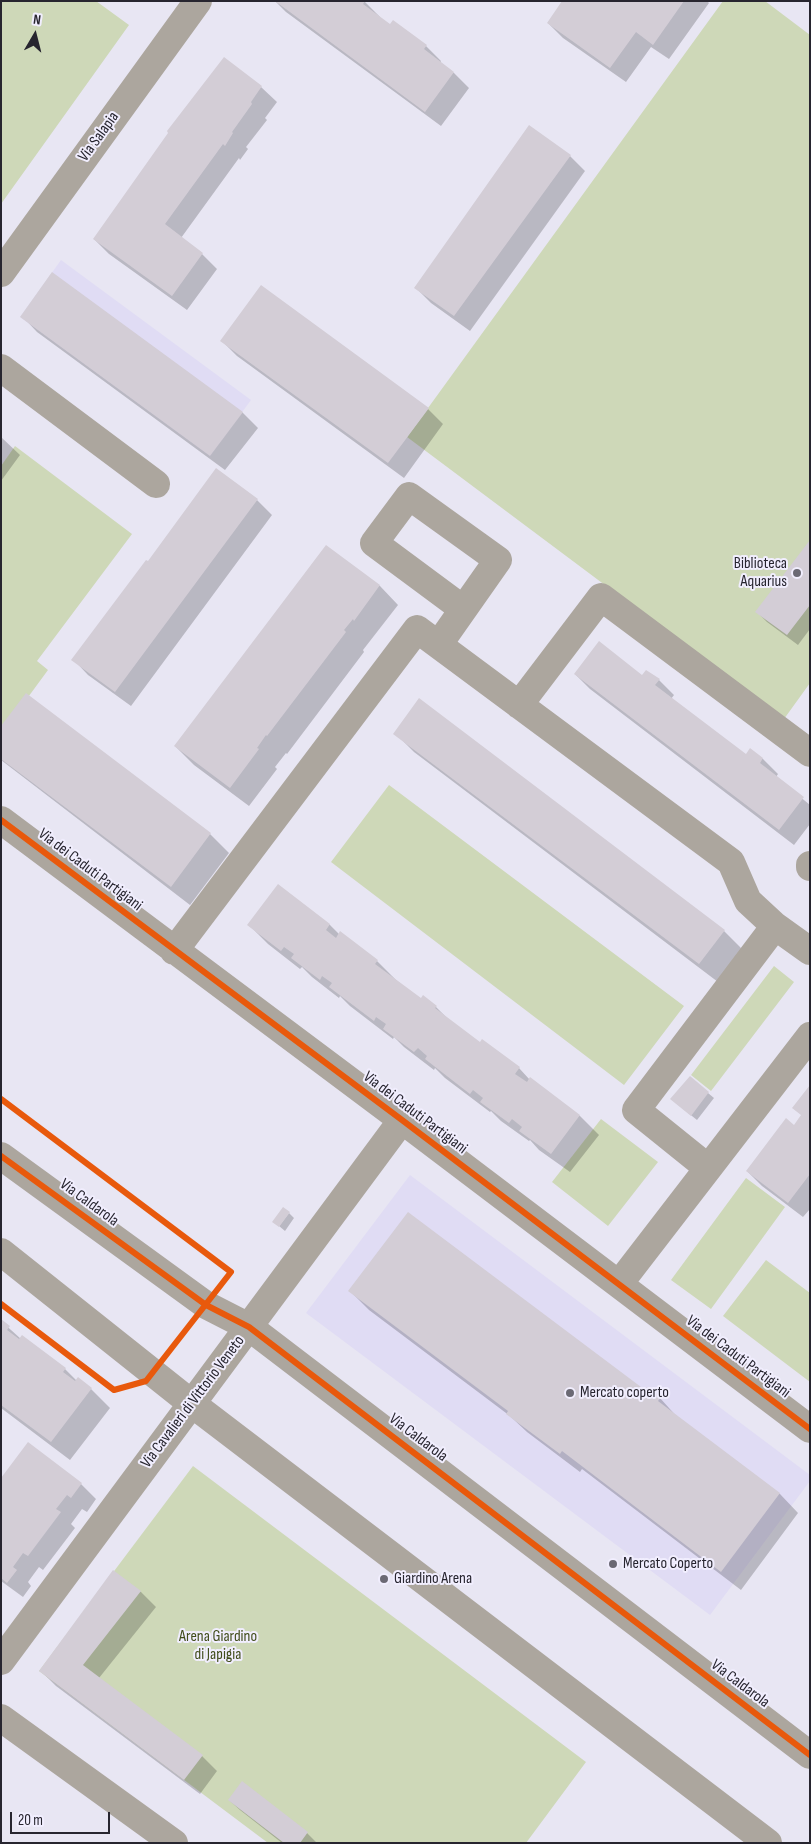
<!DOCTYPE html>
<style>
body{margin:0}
#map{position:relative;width:811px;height:1844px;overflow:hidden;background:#e8e6f3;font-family:"Sofia Sans Condensed",sans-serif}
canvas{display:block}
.frame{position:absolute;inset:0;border:2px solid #27252f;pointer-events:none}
.north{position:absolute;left:10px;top:10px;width:50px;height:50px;-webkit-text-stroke:4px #f1eefe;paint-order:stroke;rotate:8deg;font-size:14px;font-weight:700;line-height:20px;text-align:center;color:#27252f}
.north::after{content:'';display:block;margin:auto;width:18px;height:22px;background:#27252f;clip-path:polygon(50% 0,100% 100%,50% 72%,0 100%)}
.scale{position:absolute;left:10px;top:1812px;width:100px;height:22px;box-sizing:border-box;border:2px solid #27252f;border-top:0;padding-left:6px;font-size:15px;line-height:18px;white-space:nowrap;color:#27252f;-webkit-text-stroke:4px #f1eefe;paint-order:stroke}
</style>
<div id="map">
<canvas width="811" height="1844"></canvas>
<div class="frame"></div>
<div class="north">N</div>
<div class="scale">20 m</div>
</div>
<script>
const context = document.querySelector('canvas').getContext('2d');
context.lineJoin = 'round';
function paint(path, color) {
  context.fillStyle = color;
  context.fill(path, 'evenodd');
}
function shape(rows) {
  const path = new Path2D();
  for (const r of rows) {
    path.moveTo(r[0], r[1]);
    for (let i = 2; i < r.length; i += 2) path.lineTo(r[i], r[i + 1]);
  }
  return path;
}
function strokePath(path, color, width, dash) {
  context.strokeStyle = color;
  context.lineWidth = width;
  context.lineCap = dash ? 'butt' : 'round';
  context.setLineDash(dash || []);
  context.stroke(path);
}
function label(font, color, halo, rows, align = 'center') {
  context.font = font + ' "Sofia Sans Condensed",sans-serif';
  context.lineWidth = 4;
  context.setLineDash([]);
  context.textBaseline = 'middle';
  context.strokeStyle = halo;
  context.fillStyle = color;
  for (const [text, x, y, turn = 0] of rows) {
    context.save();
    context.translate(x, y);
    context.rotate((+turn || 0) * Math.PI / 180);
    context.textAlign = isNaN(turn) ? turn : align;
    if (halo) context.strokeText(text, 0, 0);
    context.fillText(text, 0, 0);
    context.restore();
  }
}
paint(shape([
 [61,260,251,400,210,456,20,317],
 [410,1175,810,1475,810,1481,710,1615,306,1313]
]), '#e0dcf4');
paint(shape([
 [1,1,96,1,129,25,1,204],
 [723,1,765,1,810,35,810,683,784,719,407,437],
 [15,446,132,534,37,661,48,670,1,734,1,466],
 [389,785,684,1006,624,1085,331,862],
 [774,966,794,982,711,1091,691,1075],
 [601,1119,658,1162,608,1226,552,1182],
 [746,1178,785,1207,711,1309,671,1280],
 [766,1260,810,1293,810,1382,723,1316],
 [193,1466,586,1762,526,1843,268,1843,39,1671]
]), '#ced8b8');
paint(shape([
 [275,1,364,1,380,17,379,18,426,46,441,61,440,63,454,73,469,88,441,126,286,12],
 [564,1,707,1,709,3,669,59,651,47,626,82,563,38,548,23],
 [261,87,277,102,265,118,267,120,246,147,248,149,240,160,239,158,181,238,202,254,217,269,187,310,109,254,94,239],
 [570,156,585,171,470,331,431,303,415,287],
 [22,316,242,412,258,428,225,470,37,332],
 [222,341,428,409,443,424,404,478,237,356],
 [1,437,20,455,1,481],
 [257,500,272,515,131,706,88,675,73,659,148,563],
 [810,543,810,629,798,645,767,622,757,612],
 [326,546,380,586,398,605,363,650,364,652,287,754,286,753,275,767,277,769,249,806,194,765,175,746],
 [575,674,643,676,659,680,674,695,671,699,746,756,751,750,763,759,778,774,776,777,810,805,810,824,794,845,590,689],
 [27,695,210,834,229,853,190,905,1,760,1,728],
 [395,733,724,931,743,950,718,982,414,752],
 [278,886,330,925,340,935,377,961,396,980,421,1000,436,1007,452,1023,480,1044,483,1041,519,1068,530,1080,580,1116,599,1135,570,1172,539,1150,530,1140,529,1141,501,1121,491,1111,490,1112,445,1078,435,1068,434,1070,404,1047,394,1037,393,1039,350,1006,340,996,339,998,312,977,302,967,300,969,268,944,249,925],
 [690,1078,714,1098,697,1120,677,1104],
 [810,1087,810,1209,803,1217,762,1186,747,1171,794,1126,802,1116],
 [289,1213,294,1218,285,1231,279,1226],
 [350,1291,660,1398,678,1418,780,1494,798,1513,741,1590,582,1469,580,1472,527,1432,510,1416,369,1310],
 [1,1321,21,1339,65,1369,77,1381,91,1389,110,1408,70,1460,1,1408],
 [1,1480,81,1484,96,1499,87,1512,82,1509,71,1524,75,1528,43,1570,39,1567,28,1582,31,1586,23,1597,1,1581],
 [114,1572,141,1592,156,1607,99,1678,202,1756,217,1771,200,1794,56,1686,41,1671],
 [242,1783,307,1833,317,1843,282,1843,240,1810,229,1800]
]), '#0003');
paint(shape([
 [275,1,365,1,363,4,390,24,393,20,427,45,424,49,454,72,425,112],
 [562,1,684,1,653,45,636,32,610,68,547,23],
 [224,57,262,86,251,102,252,104,232,132,233,133,225,146,223,144,165,224,203,253,172,296,93,239,168,133,167,131],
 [529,125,571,155,454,316,414,288],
 [52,272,243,412,210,456,20,317],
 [261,285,429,408,388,463,220,341],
 [216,468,258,499,115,692,71,660,146,560,148,561],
 [810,540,810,605,787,635,755,612],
 [326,545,380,585,354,621,353,619,344,630,346,632,267,736,266,735,257,748,259,749,230,788,174,746],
 [599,641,642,675,646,670,660,679,655,685,746,754,750,748,763,758,760,763,804,797,779,830,574,674],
 [26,693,211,833,171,887,1,759,1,726],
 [419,698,725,930,699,964,393,734],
 [278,884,330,924,326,930,336,938,340,931,378,960,375,964,421,998,423,995,437,1006,435,1008,480,1042,482,1039,520,1067,515,1074,527,1082,530,1077,580,1115,551,1154,519,1131,522,1127,512,1119,509,1123,480,1102,483,1098,473,1090,470,1094,425,1059,427,1056,418,1048,414,1052,383,1029,386,1024,376,1017,374,1021,329,987,332,983,322,976,320,980,291,958,294,954,284,947,281,951,247,925],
 [690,1076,709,1092,691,1116,670,1099],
 [810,1085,810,1174,788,1203,746,1171,786,1118,794,1125,801,1115,792,1108],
 [283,1207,290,1212,279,1227,272,1222],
 [408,1212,645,1390,647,1387,661,1397,658,1401,780,1493,721,1572,562,1451,560,1454,506,1414,508,1411,348,1291],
 [1,1319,10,1326,7,1330,19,1339,22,1335,66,1368,63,1372,75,1381,78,1377,92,1388,51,1442,1,1405],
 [28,1442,82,1483,71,1498,67,1495,56,1509,61,1512,28,1556,23,1553,13,1567,17,1570,7,1583,1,1578,1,1478],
 [113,1570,141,1591,83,1665,203,1755,184,1780,39,1671],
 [242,1781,308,1832,300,1843,284,1843,228,1800]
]), '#d3cdd6');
strokePath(shape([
 [1,273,198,1],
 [1,368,156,484],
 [439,644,498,560,409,496,374,543,463,609],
 [519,705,601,597,810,753],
 [1,820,402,1120,810,1429],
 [810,865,810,867],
 [174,951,417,629,731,862,748,901,775,926,810,951],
 [1,1156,206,1305,249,1327,810,1755],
 [708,1168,636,1110,775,926],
 [1,1252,191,1403,768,1843],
 [619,1284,810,1036],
 [1,1661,402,1120],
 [1,1718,174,1843]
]), '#aca69e', 28);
strokePath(shape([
 [1,820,402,1120,810,1429],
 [1,1099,231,1272,146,1381,114,1390,1,1304],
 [1,1156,206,1305,249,1327,810,1755]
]), '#e8590c', 6);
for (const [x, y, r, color] of [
 [797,573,5,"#6b6974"],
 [570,1393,5,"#6b6974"],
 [613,1564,5,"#6b6974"],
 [384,1579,5,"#6b6974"]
]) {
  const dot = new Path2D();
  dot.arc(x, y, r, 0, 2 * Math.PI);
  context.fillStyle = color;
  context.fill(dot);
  strokePath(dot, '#f1eefe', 2);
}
label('16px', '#27252f', '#f1eefe', [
 ["Via Salapia",99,137,-54],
 ["Via dei Caduti Partigiani",90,870,37],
 ["Via dei Caduti Partigiani",415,1113,37],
 ["Via Caldarola",89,1203,36],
 ["Via dei Caduti Partigiani",738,1357,37],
 ["Via Cavalieri di Vittorio Veneto",193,1402,-53],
 ["Via Caldarola",418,1438,37],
 ["Via Caldarola",740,1684,37]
]);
label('16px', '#27252f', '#f1eefe', [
 ["Biblioteca",787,564,"right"],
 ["Aquarius",787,582,"right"],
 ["Mercato coperto",580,1393],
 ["Mercato Coperto",623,1564],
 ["Giardino Arena",394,1579]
], 'left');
label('16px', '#414d1b', '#f1eefe', [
 ["Arena Giardino",218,1637],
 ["di Japigia",218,1655]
]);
</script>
